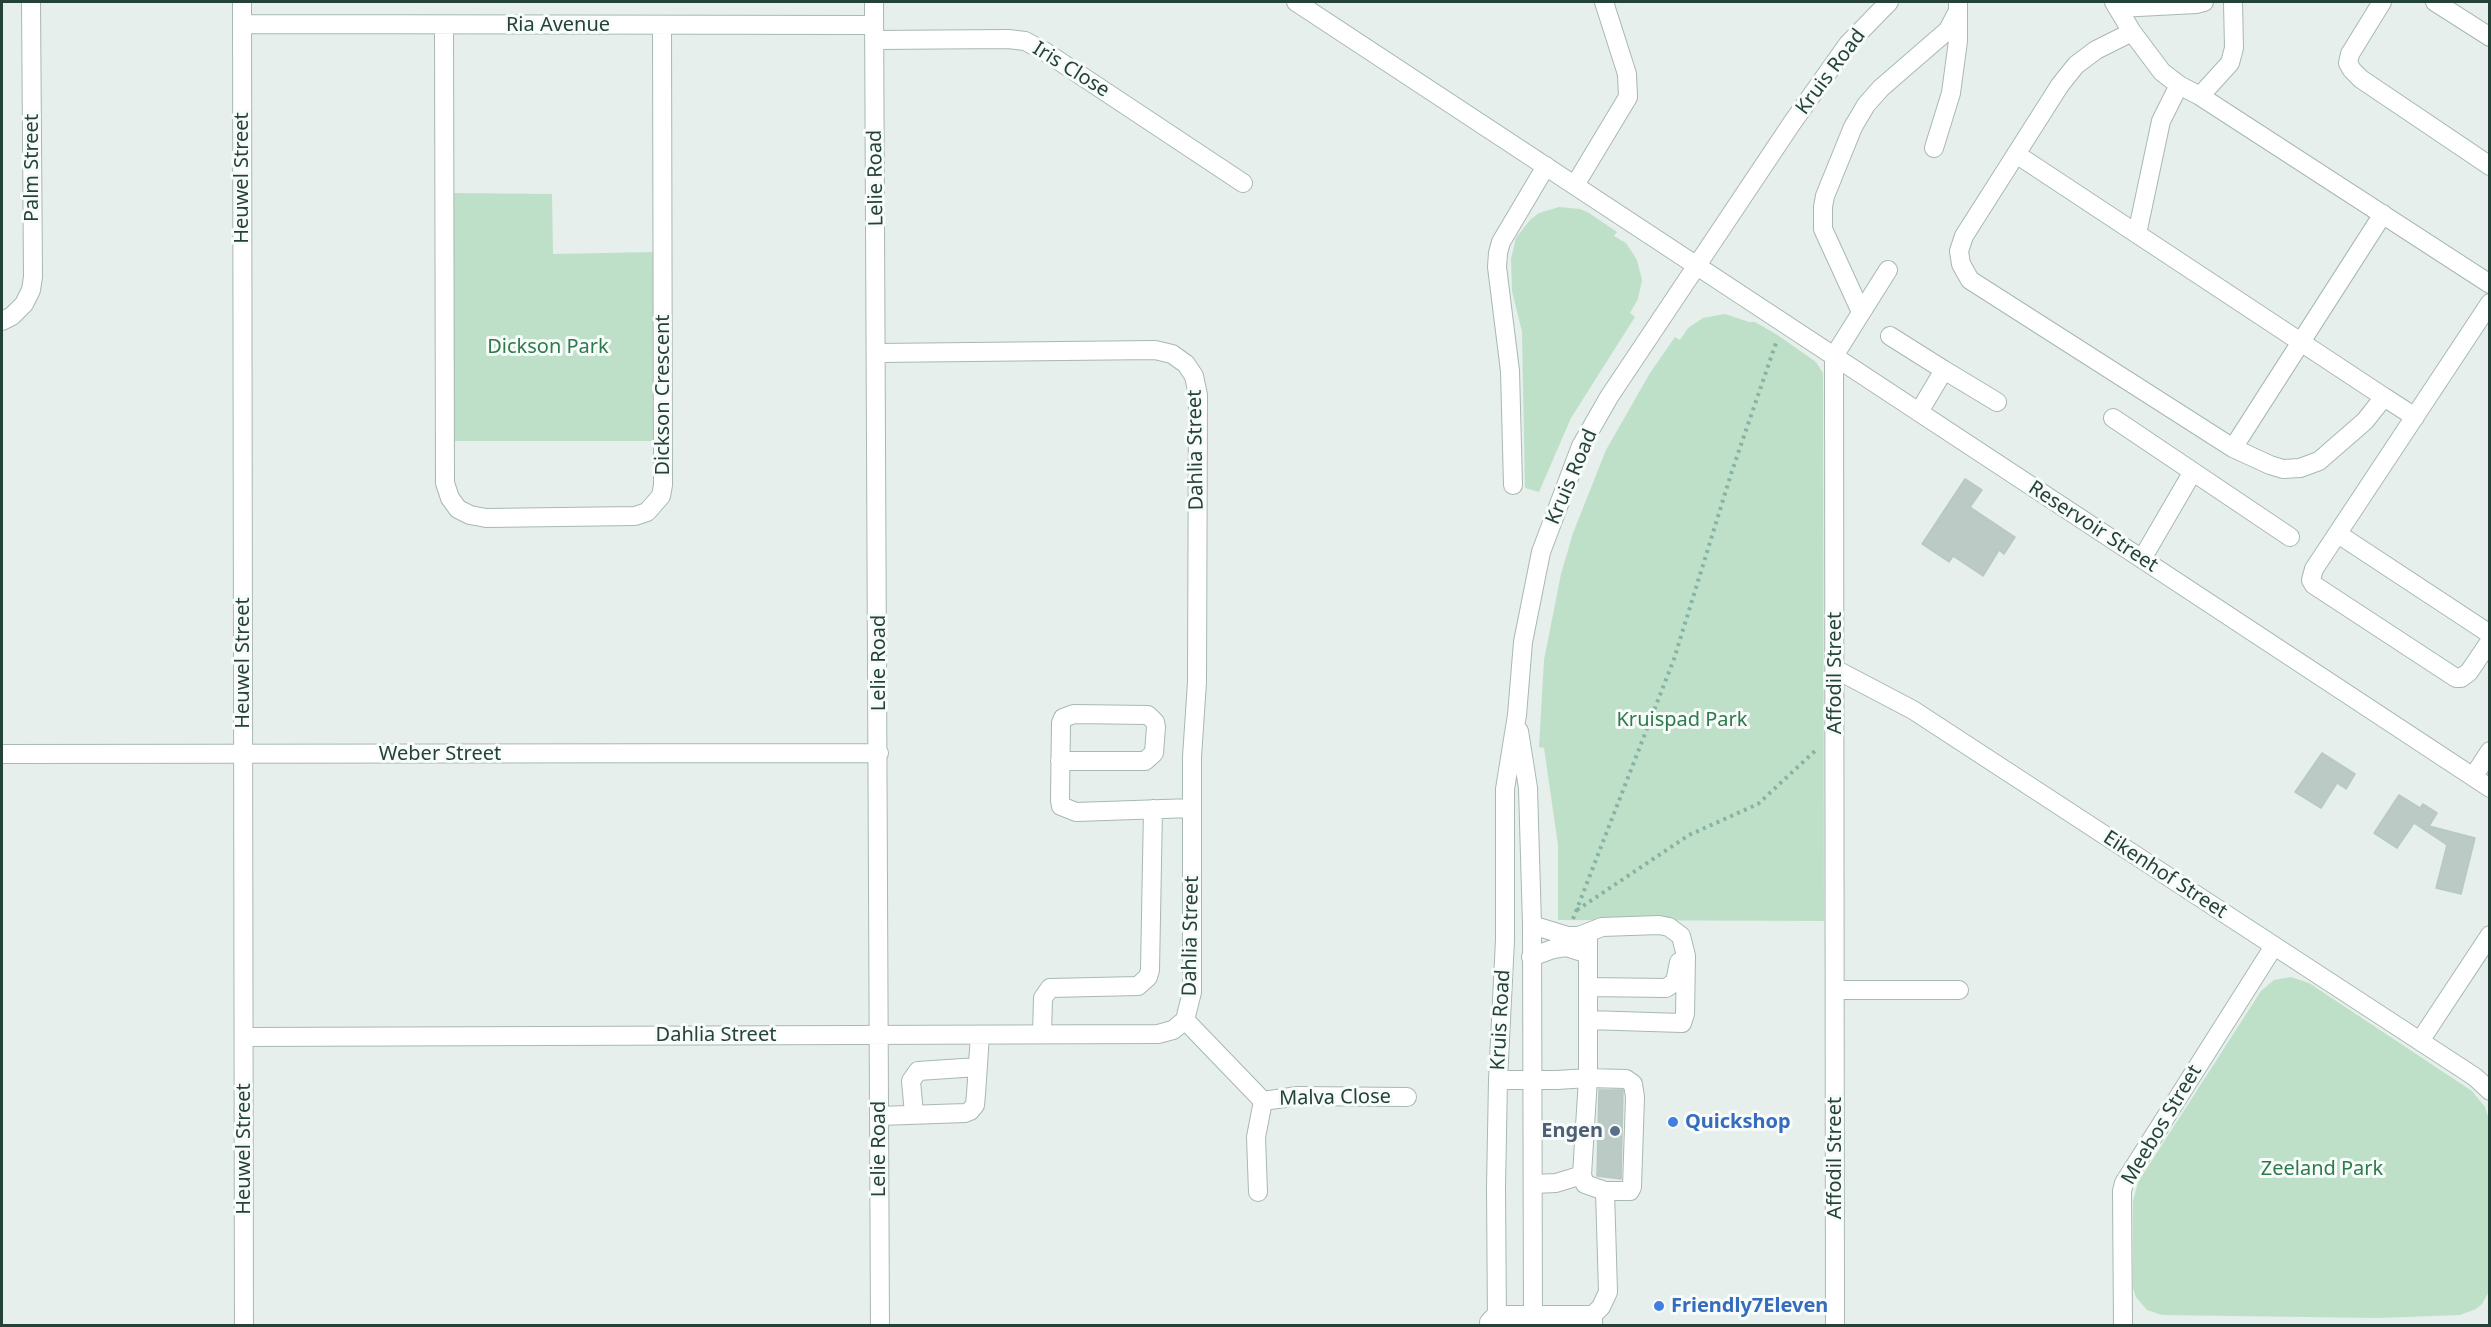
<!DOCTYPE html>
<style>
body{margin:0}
#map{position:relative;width:2491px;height:1327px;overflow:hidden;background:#e6efeb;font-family:"Noto Sans",sans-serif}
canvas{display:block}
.frame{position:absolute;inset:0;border:3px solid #24423a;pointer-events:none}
</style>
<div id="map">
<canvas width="2491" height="1327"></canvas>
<div class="frame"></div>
</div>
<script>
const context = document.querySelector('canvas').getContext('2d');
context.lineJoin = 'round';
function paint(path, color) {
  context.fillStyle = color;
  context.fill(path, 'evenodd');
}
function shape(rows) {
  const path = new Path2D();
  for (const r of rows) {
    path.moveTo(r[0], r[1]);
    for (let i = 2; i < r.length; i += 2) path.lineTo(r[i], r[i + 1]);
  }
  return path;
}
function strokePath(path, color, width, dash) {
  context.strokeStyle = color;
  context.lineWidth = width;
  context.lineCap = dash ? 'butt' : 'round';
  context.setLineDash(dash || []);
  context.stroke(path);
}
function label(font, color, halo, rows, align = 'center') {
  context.font = font + ' "Noto Sans",sans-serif';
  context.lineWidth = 6;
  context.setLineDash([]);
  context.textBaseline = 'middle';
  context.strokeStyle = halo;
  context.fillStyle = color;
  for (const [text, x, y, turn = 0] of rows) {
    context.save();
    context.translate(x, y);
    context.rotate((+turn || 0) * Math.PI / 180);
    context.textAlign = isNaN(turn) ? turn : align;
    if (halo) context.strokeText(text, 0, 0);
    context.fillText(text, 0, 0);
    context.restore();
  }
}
paint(shape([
 [453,193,552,194,553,254,653,252,653,441,454,441],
 [1559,207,1580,209,1589,213,1617,232,1614,236,1626,243,1637,260,1642,280,1638,299,1630,313,1635,317,1571,418,1539,492,1525,488,1522,332,1512,291,1511,259,1516,238,1530,220,1539,213],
 [1725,314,1749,322,1755,322,1776,334,1816,362,1823,373,1824,921,1558,920,1558,845,1544,748,1539,747,1544,660,1561,574,1573,533,1606,450,1650,373,1675,337,1680,340,1688,328,1703,318],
 [2291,977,2309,983,2472,1091,2485,1107,2490,1123,2490,1290,2482,1304,2476,1309,2460,1315,2378,1318,2162,1315,2147,1310,2136,1297,2133,1288,2133,1201,2138,1182,2261,991,2274,980]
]), '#bfe0c8');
const building = shape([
 [1965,479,1982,490,1970,507,2015,537,2004,554,1999,550,1983,576,1953,556,1949,562,1922,544,1965,479],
 [2322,753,2355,774,2346,789,2337,783,2321,808,2295,792,2322,753],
 [2399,795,2420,808,2423,804,2437,813,2429,826,2475,838,2461,894,2436,888,2447,845,2414,823,2397,848,2374,833,2399,795],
 [1599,1090,1623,1090,1621,1179,1597,1176,1599,1090]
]);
paint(building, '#bbcac4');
strokePath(building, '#b8c9c2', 1.5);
const minor = shape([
 [242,2,244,1326],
 [874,2,880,1326],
 [1296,2,2490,788],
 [2114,2,2132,32,2162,72,2179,85,2200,96,2230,63,2234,48,2233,2],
 [2382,2,2350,54,2348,63,2352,70,2361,79,2490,166],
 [2435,2,2490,37],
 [2119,8,2196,4,2204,2],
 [242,24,874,25],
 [444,25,445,483,450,498,458,509,470,515,486,518,635,516,647,512,661,496,663,485,662,25],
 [874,40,1008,39,1025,41,1044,51,1243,183],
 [2200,96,2490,284],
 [1934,148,1951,93,1958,41,1958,13],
 [2016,154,2384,397,2365,421,2319,461,2300,468,2283,469,2270,465,2233,448,1970,280,1961,264,1959,251,1964,236,2060,85,2076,65,2096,50,2132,32],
 [1575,185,1628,97,1627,74,1604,2],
 [2137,234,2161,121,2179,85],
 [2490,303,2314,569,2311,580,2314,585,2456,678,2461,678,2469,672,2490,641],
 [1861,312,1823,229,1823,207,1825,196,1853,127,1866,105,1881,88,1948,30,1958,11,1958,2],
 [2,321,12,316,24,304,31,290,33,277,31,2],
 [1890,336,1944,370,1919,412],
 [1944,370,1997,402],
 [2384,397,2415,417],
 [2113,418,2290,537],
 [2233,448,2383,214],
 [1513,485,1510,371,1497,267,1498,253,1501,242,1546,166],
 [2338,534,2490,634],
 [2142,559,2192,473],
 [1835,669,1913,710,2475,1077,2490,1091],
 [1519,731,1528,788,1532,925,1533,1326],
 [2,754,879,753],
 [1060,761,1145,761,1154,753,1156,727,1155,722,1148,715,1074,714,1063,718,1061,723,1060,800,1061,806,1076,812,1192,808],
 [2473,777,2490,751],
 [1532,925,1568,936,1579,936,1602,927,1659,925,1669,927,1681,936,1686,956,1685,1014,1682,1023,1588,1020],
 [1531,957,1553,949,1566,947,1585,953],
 [1588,987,1666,988,1675,982,1679,962],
 [1835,990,1959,990],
 [1185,1020,1263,1101],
 [1042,1034,1043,998,1050,988,1138,986,1148,977,1150,970,1153,809],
 [244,1037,1158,1034,1173,1030,1185,1020,1192,992,1192,757,1197,682,1198,395,1194,376,1186,364,1172,354,1155,350,878,353],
 [2420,1041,2490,935],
 [1498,1080,1557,1080,1588,1078,1582,1175,1585,1184,1605,1191,1630,1191,1632,1187,1635,1097,1633,1084,1626,1079,1588,1078,1588,934],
 [1263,1101,1298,1096,1407,1097],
 [914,1114,911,1081,918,1071,978,1067],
 [879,1116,965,1113,970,1111,975,1105,976,1094,980,1035],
 [1533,1184,1556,1183,1582,1175],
 [1258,1192,1256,1137,1263,1101],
 [1489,1322,1496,1315,1593,1315],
 [1497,1326,1496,1187,1498,1080,1505,940,1505,789,1517,715,1523,642,1541,552,1581,446,1609,397,1792,123,1848,44,1889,2],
 [1593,1326,1593,1315,1601,1307,1608,1292,1605,1191],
 [1835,1326,1834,356,1888,270],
 [2123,1326,2122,1191,2124,1183,2274,946]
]);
strokePath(minor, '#a8b8b2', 20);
strokePath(shape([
 [1577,910,1689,835,1758,804,1816,750],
 [1573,919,1674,659,1732,471,1777,340]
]), '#86b3a5', 4, [3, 4.5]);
strokePath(minor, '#fff', 18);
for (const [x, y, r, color] of [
 [1673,1122,6,"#3f7fe0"],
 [1615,1131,6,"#5c6f8a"],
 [1659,1306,6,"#3f7fe0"]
]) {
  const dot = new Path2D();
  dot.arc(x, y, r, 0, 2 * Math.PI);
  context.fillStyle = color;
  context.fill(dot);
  strokePath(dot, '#f7fbf9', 2);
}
label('20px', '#24423a', '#f7fbf9', [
 ["Ria Avenue",558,25],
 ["Iris Close",1071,70,32],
 ["Kruis Road",1831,72,-53],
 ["Palm Street",32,168,-90],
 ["Heuwel Street",242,178,-90],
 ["Lelie Road",876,178,-91],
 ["Dickson Crescent",663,395,-90],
 ["Dahlia Street",1196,450,-91],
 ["Kruis Road",1572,477,-67],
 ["Reservoir Street",2093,527,33],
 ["Heuwel Street",243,663,-90],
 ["Lelie Road",879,663,-90],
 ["Affodil Street",1835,673,-90],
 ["Weber Street",440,754],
 ["Eikenhof Street",2165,875,33],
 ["Dahlia Street",1191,936,-89],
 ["Kruis Road",1501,1020,-87],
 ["Dahlia Street",716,1035],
 ["Malva Close",1335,1098,-1],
 ["Meebos Street",2162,1125,-59],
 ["Heuwel Street",244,1149,-90],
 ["Lelie Road",879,1149,-90],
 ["Affodil Street",1835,1158,-90]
]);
label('20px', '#2d7a4b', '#f7fbf9', [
 ["Dickson Park",548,347],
 ["Kruispad Park",1682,720],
 ["Zeeland Park",2322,1169]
]);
label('bold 20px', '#366cbe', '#f7fbf9', [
 ["Quickshop",1685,1122],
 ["Friendly7Eleven",1671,1306]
], 'left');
label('bold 20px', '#4e5e75', '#f7fbf9', [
 ["Engen",1603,1131]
], 'right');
</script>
